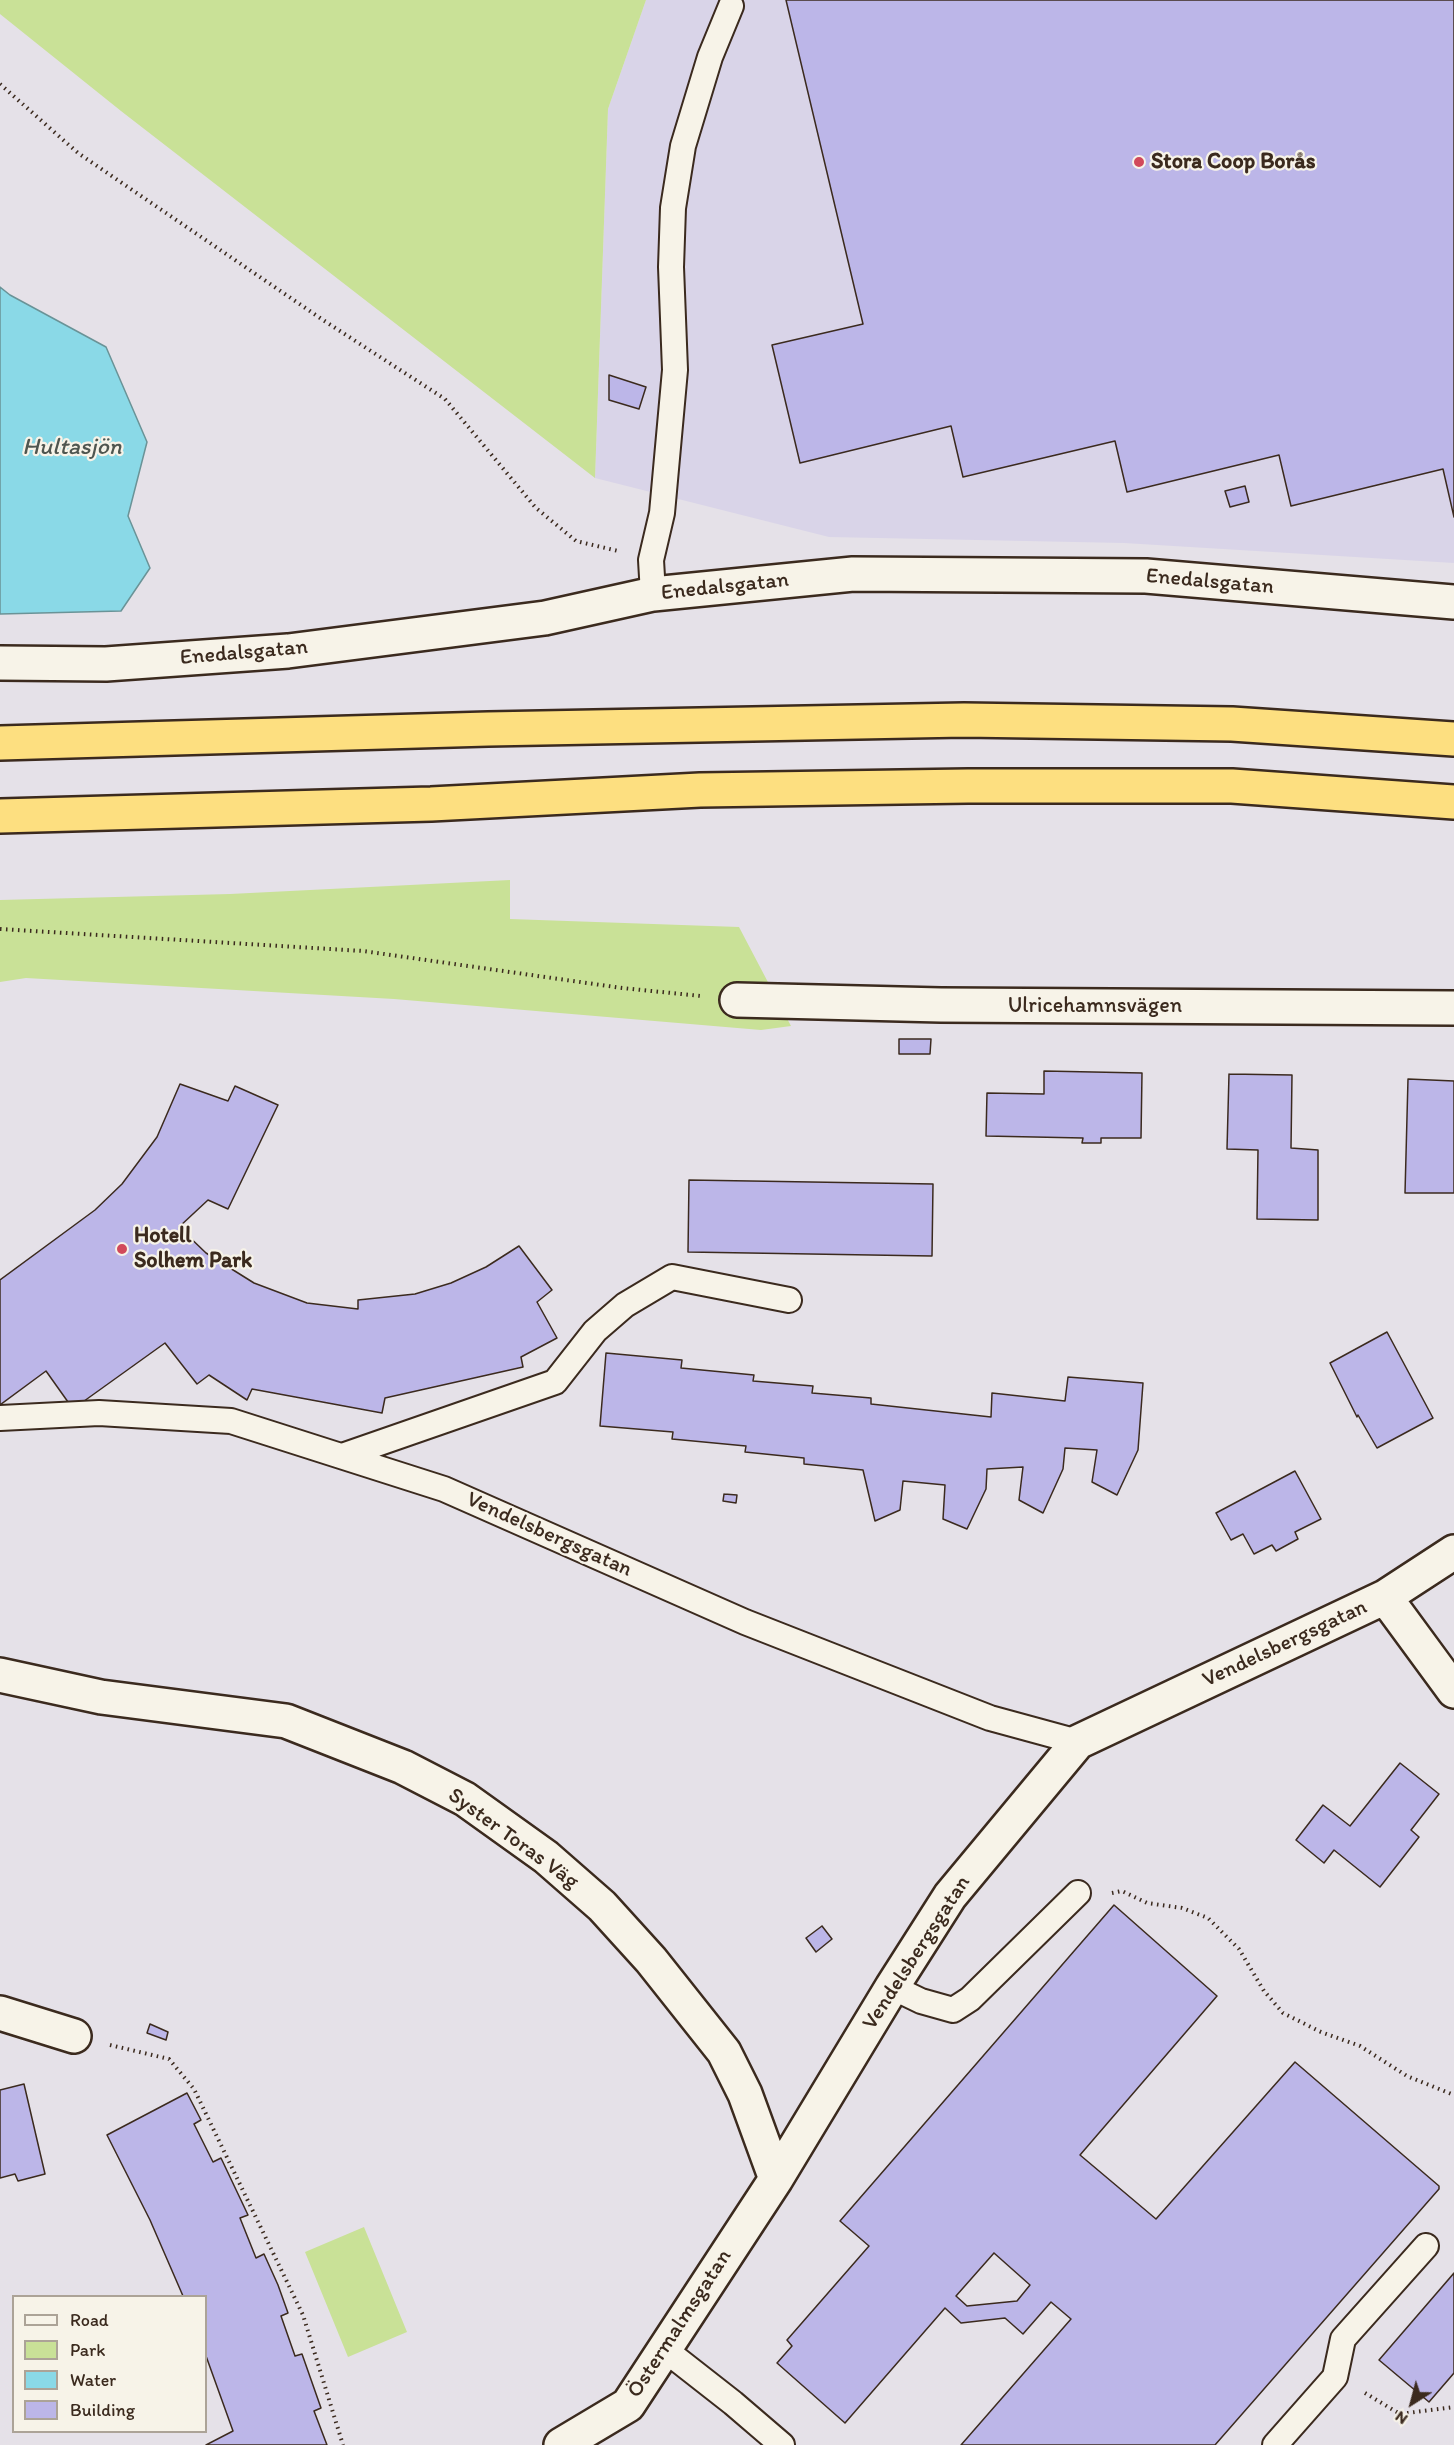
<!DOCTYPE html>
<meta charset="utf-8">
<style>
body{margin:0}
#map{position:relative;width:1454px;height:2445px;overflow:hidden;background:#e5e1e8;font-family:Itim,sans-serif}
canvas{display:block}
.legend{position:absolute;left:12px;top:2295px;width:195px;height:138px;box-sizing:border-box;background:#f7f3e8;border:2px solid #aca397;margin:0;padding:8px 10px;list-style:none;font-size:18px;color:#3b2a1e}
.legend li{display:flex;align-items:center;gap:12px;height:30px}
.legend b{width:30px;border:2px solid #aca397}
.north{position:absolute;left:1382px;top:2373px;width:60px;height:60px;-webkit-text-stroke:4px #f7f3e8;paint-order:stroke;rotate:216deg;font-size:16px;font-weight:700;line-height:24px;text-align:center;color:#3b2a1e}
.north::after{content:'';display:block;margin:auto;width:21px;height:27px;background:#3b2a1e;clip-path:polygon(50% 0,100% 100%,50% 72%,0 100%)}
</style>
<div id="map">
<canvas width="1454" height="2445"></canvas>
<ul class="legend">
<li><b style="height:8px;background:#f7f3e8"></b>Road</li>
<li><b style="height:16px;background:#c9e197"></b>Park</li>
<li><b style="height:16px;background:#8ad9e7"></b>Water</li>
<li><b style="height:16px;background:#bcb6e8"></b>Building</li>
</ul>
<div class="north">N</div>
</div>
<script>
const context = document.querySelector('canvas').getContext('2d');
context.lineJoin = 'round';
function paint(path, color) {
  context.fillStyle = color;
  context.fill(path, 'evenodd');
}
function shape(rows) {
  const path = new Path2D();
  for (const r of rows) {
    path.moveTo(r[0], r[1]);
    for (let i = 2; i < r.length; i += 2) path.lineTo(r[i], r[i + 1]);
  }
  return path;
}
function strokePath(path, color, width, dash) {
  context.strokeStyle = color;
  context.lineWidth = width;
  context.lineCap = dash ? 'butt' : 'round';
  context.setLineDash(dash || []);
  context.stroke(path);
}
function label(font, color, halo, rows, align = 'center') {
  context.font = font + ' Itim,sans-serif';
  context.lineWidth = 4.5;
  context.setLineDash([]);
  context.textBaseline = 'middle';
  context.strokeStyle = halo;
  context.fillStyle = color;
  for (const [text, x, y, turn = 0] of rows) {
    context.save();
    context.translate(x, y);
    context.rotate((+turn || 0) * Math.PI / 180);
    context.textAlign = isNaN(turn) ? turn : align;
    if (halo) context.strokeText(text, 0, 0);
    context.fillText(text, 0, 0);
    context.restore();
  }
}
paint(shape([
 [646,0,1454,0,1454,563,1124,543,829,537,595,478,608,109]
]), '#d9d4e8');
paint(shape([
 [0,0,646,0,608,109,595,478,121,111,0,14],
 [510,880,510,919,739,927,791,1026,761,1030,394,999,26,978,0,982,0,900,230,894],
 [364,2227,407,2332,348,2357,305,2252]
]), '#c9e197');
const water = shape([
 [0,287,10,295,106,347,147,442,128,516,150,568,121,611,0,614,0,287]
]);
paint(water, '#8ad9e7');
strokePath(water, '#6a9397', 1.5);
const building = shape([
 [786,0,1454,0,1454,517,1443,469,1291,506,1279,455,1127,492,1115,441,963,477,951,426,800,463,772,345,863,324,786,0],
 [609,375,646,387,639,409,609,400,609,375],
 [1245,486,1249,502,1230,507,1225,491,1245,486],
 [899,1039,931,1039,930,1054,899,1054,899,1039],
 [1044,1071,1142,1073,1141,1138,1101,1138,1101,1143,1082,1143,1083,1138,986,1136,987,1093,1044,1094,1044,1071],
 [1229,1074,1292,1075,1291,1148,1318,1150,1318,1220,1257,1219,1258,1150,1227,1149,1229,1074],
 [1408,1079,1454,1081,1454,1193,1405,1193,1408,1079],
 [180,1084,228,1101,235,1086,278,1105,228,1209,208,1200,179,1227,206,1253,254,1283,307,1303,358,1309,358,1300,415,1294,451,1283,486,1267,519,1246,552,1290,537,1302,557,1338,521,1357,523,1367,385,1398,382,1413,252,1389,247,1400,209,1375,197,1384,165,1343,73,1409,46,1371,0,1405,0,1280,95,1210,122,1184,157,1137,180,1084],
 [689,1180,933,1184,932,1256,688,1252,689,1180],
 [1387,1332,1433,1418,1377,1448,1358,1415,1357,1417,1330,1363,1387,1332],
 [606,1353,682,1360,681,1368,754,1375,753,1381,813,1386,812,1393,871,1398,871,1404,991,1417,992,1393,1065,1401,1068,1377,1143,1383,1138,1450,1117,1495,1092,1482,1097,1450,1065,1448,1063,1469,1043,1513,1019,1500,1023,1467,987,1469,986,1489,967,1529,943,1519,945,1485,903,1481,900,1510,875,1521,863,1470,804,1464,804,1458,745,1452,746,1446,672,1439,673,1432,600,1426,606,1353],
 [1295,1471,1321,1519,1295,1532,1298,1539,1276,1551,1272,1545,1254,1554,1243,1534,1231,1540,1216,1513,1295,1471],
 [724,1494,737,1495,736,1503,723,1501,724,1494],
 [1400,1763,1439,1794,1411,1830,1419,1837,1380,1887,1334,1850,1324,1863,1296,1840,1323,1805,1350,1826,1400,1763],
 [1114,1905,1217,1996,1080,2155,1156,2219,1295,2062,1439,2186,1439,2189,1215,2445,961,2445,1071,2319,1051,2302,1023,2334,1005,2318,961,2323,945,2308,845,2423,777,2363,792,2346,787,2340,869,2246,840,2221,1114,1905],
 [994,2253,1030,2285,1017,2301,967,2306,956,2296,994,2253],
 [822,1926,832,1939,816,1952,806,1938,822,1926],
 [150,2024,168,2032,166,2040,147,2033,150,2024],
 [24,2084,45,2174,18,2181,15,2174,0,2178,0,2090,24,2084],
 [187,2093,201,2120,194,2124,213,2162,221,2158,248,2215,240,2218,256,2258,264,2254,278,2285,288,2313,281,2316,295,2356,302,2354,321,2408,314,2411,327,2445,206,2445,233,2431,206,2356,206,2296,183,2296,150,2220,107,2135,187,2093],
 [1454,2273,1454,2373,1429,2402,1379,2360,1454,2273]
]);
paint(building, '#bcb6e8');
strokePath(building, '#3b2a1e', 1.5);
const service = shape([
 [653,594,651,560,662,513,675,370,671,267,673,208,683,146,710,57,731,6],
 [0,1418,99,1413,231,1421,444,1489,745,1622,990,1718,1078,1742],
 [342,1456,555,1382,595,1331,625,1305,672,1277,789,1300],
 [892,1987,921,2001,953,2010,970,1999,1078,1893],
 [664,2349,733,2403,782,2445],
 [1275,2445,1335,2377,1343,2339,1426,2246]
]);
const minor = shape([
 [737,1000,941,1005,1454,1008],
 [1385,1597,1454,1691],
 [0,1675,101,1697,286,1721,403,1767,465,1799,546,1857,602,1906,651,1960,724,2052,745,2094,776,2179],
 [0,2013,74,2036],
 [561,2445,628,2405,776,2179,892,1987,950,1896,1078,1742,1385,1597,1454,1552]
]);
const tertiary = shape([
 [0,663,106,664,288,651,545,618,653,594,853,574,1146,576,1454,602]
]);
const motorway = shape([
 [0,743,488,729,964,720,1232,724,1454,739],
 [0,816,431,804,700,790,968,786,1232,786,1454,802]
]);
strokePath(service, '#3b2a1e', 28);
strokePath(minor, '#3b2a1e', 38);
strokePath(tertiary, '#3b2a1e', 38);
strokePath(motorway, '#3b2a1e', 38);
strokePath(shape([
 [0,84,78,153,323,320,445,399,536,508,576,541,618,551],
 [0,929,363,951,622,988,701,996],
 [1112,1893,1122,1891,1147,1903,1182,1908,1208,1918,1239,1949,1264,1991,1283,2013,1321,2032,1360,2046,1407,2076,1454,2095],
 [110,2045,169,2059,194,2089,303,2315,343,2445],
 [1365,2393,1400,2414,1454,2407]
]), '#3b2a1e', 4, [1.5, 4.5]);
strokePath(service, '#f7f3e8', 24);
strokePath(minor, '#f7f3e8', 33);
strokePath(tertiary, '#f7f3e8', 33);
strokePath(motorway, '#fddf80', 33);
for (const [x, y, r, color] of [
 [1139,162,6,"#d1495b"],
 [122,1249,6,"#d1495b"]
]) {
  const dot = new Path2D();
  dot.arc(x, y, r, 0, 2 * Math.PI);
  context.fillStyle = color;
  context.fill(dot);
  strokePath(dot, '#f7f3e8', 2);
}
label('bold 22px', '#3b2a1e', '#f7f3e8', [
 ["Stora Coop Borås",1151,162],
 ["Hotell",134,1236],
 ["Solhem Park",134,1261]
], 'left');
label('22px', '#3b2a1e', '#f7f3e8', [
 ["Enedalsgatan",1210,582,5],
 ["Enedalsgatan",725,587,-6],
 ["Enedalsgatan",244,653,-5],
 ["Ulricehamnsvägen",1095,1006],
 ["Vendelsbergsgatan",549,1535,24],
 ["Vendelsbergsgatan",1285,1644,-25],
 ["Syster Toras Väg",513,1839,36],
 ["Vendelsbergsgatan",917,1953,-57],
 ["Östermalmsgatan",680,2324,-57]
]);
label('italic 24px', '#4f5650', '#f7f3e8', [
 ["Hultasjön",72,448]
]);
</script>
